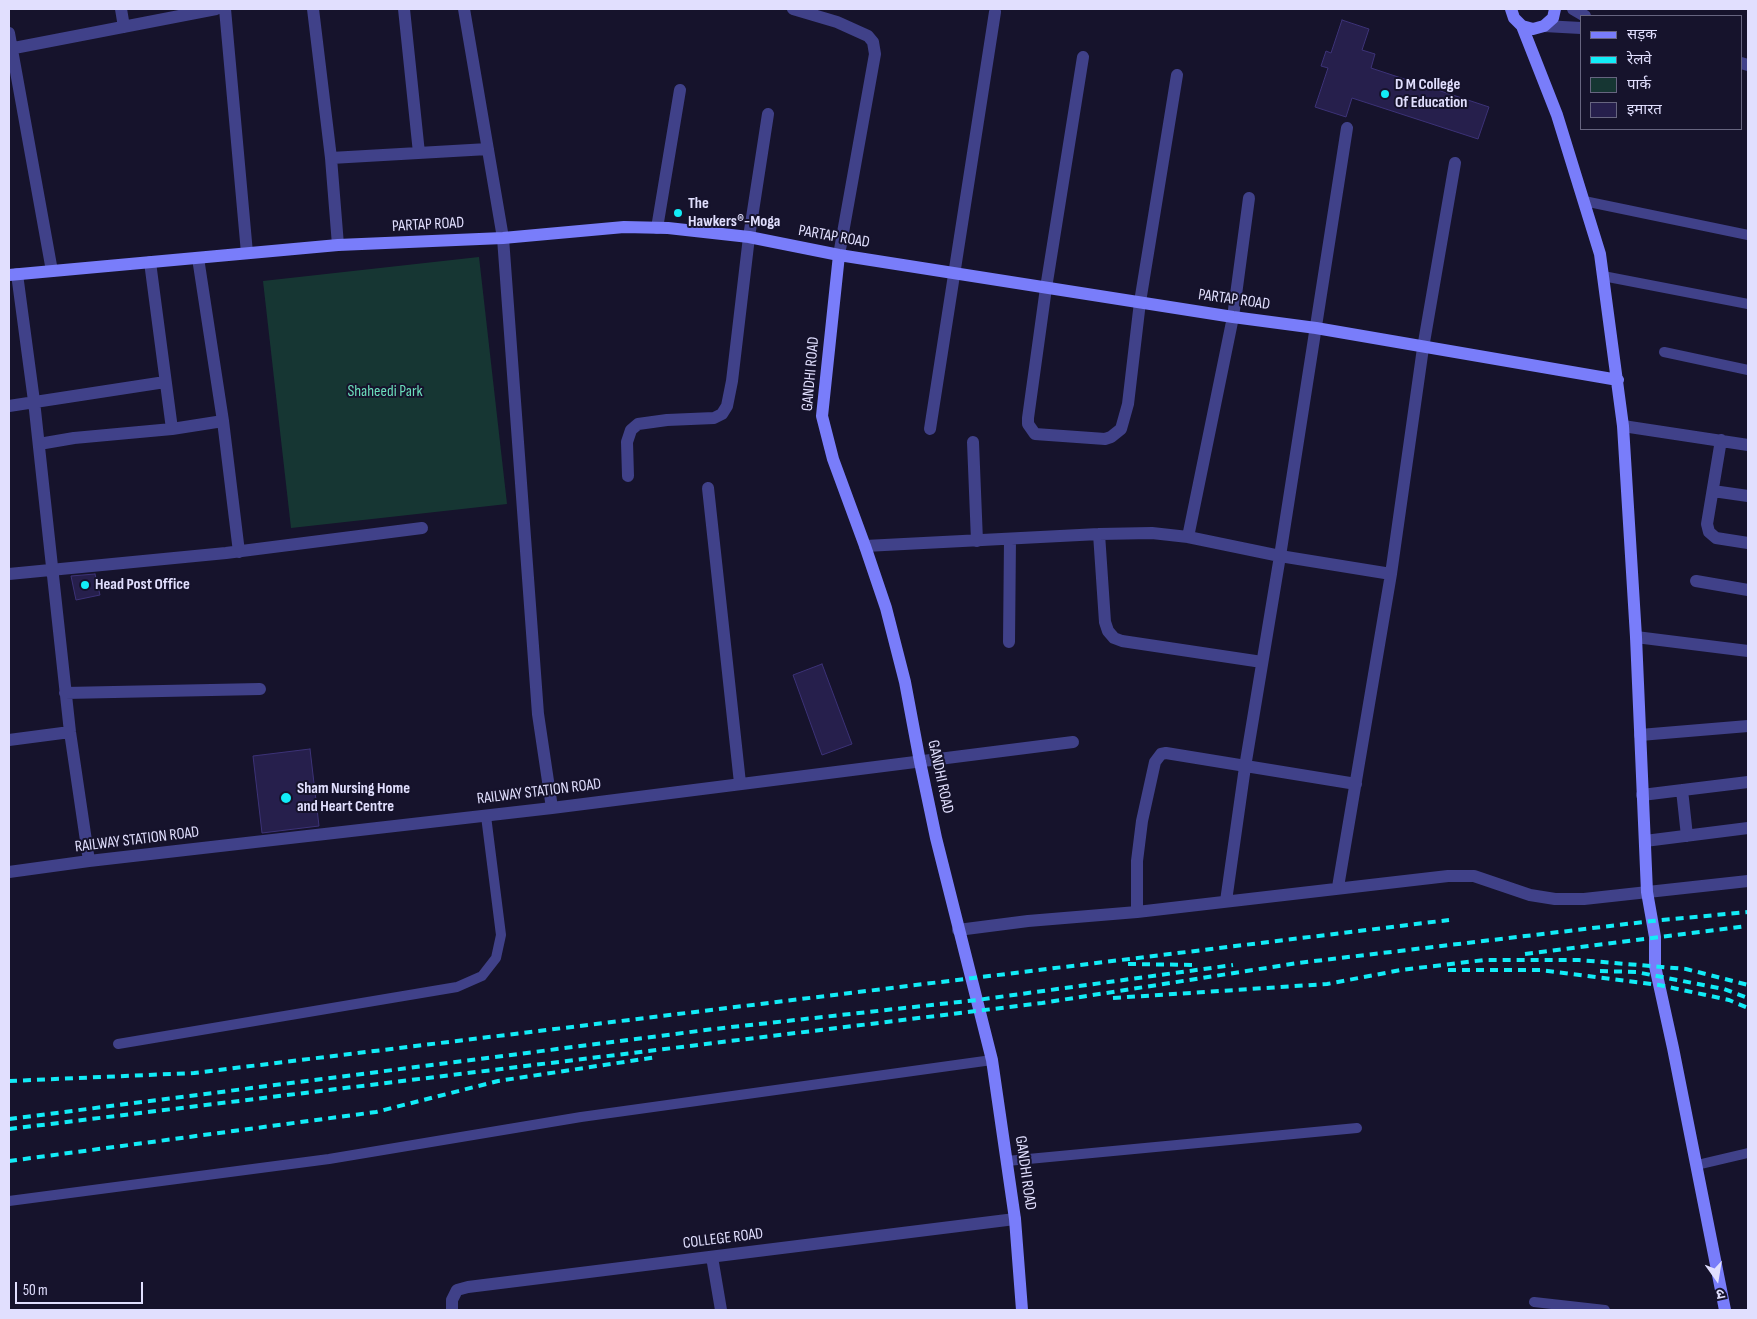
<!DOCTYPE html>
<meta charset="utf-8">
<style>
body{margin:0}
#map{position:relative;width:1757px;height:1319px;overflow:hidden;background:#16132c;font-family:"Sofia Sans Condensed","Noto Sans Devanagari",sans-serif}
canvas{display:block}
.frame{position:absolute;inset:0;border:10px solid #e1dffe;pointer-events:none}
.legend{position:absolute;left:1580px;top:15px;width:162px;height:115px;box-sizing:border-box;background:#16132c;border:1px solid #676580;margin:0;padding:6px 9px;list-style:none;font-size:15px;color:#e1dffe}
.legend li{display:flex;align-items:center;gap:10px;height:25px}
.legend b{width:25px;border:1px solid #676580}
.north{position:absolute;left:1692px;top:1254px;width:50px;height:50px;-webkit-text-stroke:4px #16132c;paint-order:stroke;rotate:167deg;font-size:14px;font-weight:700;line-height:20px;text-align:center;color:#e1dffe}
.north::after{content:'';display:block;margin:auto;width:18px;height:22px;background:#e1dffe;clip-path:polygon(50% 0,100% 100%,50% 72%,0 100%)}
.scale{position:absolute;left:15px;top:1282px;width:128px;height:22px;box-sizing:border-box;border:2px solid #e1dffe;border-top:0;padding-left:6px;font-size:15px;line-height:18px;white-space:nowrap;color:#e1dffe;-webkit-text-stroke:4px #16132c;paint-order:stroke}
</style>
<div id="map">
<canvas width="1757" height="1319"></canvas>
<div class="frame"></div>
<ul class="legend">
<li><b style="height:6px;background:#797dfa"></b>सड़क</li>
<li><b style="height:6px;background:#12ecf7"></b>रेलवे</li>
<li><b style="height:14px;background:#163633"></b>पार्क</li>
<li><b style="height:14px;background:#261f4c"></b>इमारत</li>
</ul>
<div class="north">उ</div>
<div class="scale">50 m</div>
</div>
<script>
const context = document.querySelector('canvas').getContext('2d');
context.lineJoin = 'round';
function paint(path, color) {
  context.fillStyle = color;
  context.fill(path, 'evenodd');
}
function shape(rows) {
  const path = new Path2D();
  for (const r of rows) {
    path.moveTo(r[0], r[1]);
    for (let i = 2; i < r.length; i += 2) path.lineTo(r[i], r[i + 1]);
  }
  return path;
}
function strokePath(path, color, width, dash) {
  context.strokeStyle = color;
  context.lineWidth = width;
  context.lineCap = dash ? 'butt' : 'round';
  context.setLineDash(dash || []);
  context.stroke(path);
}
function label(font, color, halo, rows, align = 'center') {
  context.font = font + ' "Sofia Sans Condensed",sans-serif';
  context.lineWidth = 4;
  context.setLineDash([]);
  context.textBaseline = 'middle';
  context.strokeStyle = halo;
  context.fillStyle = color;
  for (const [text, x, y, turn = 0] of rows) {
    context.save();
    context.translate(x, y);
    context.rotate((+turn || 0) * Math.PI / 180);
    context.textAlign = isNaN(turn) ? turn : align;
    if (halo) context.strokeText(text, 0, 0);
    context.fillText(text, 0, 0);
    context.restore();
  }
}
paint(shape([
 [479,257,507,504,291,528,263,281]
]), '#163633');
const building = shape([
 [1342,20,1369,29,1362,50,1375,54,1371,68,1489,107,1478,139,1352,98,1346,117,1315,107,1328,68,1321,66,1326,51,1331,53,1342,20],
 [95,574,100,595,76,600,71,576,95,574],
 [822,664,852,744,822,755,793,675,822,664],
 [310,749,319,826,262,833,253,756,310,749]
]);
paint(building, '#261f4c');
strokePath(building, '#3c3277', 1);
strokePath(shape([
 [1584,201,1748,235],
 [1603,276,1748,304],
 [1664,352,1748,370],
 [118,1044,457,987,482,976,496,958,501,935,486,816],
 [1007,1161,1357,1128],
 [1697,1165,1748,1153],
 [9,1201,329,1159,581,1117,992,1060],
 [1534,1302,1605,1310]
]), '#404189', 10);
strokePath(shape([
 [121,9,124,27],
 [225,9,247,253],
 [313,9,331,158,338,245],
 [404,9,419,153],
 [464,9,503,238,538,714,552,808],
 [793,9,837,22,868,36,873,42,875,54,839,255],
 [1573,9,1585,16],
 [1544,26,1581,28],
 [9,33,52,271],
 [9,49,216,9],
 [1083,57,1046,288,1028,418,1028,424,1035,434,1105,439,1111,437,1121,429,1128,404,1140,302,1177,75],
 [1741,63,1748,65],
 [331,158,488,149],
 [657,228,680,90],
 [198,258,223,421,239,552],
 [150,262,172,429],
 [17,274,34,401,70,732,89,861],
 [9,406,165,382],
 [1623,426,1748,445],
 [930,429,995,12],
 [1721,440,1707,524,1709,532,1716,538,1748,543],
 [973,442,977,541],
 [39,444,74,438,172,429,223,421],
 [628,476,627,442,631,430,638,424,667,420,714,418,722,414,727,406,732,381,749,237,768,114],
 [708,488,740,783],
 [1713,491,1748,496],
 [1099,534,1105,622,1108,631,1114,638,1122,641,1262,662],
 [1188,537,1233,317,1249,198],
 [865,546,1099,534,1152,533,1188,537,1280,556,1391,574],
 [9,574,226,553,422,528],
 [1696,581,1748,590],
 [1636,637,1748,651],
 [1009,642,1010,539],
 [65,693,260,689],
 [1640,735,1748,726],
 [9,740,70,732],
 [1682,790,1687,836],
 [1642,795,1748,782],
 [1645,841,1748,828],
 [9,872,89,861,552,808,1073,742],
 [1338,887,1391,574,1423,348,1455,163],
 [1226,901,1245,767,1280,556,1347,128],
 [1137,912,1137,861,1142,821,1155,762,1161,754,1166,753,1356,784],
 [958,930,1028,921,1137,912,1448,876,1474,876,1530,895,1555,899,1584,899,1748,881],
 [712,1257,721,1310],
 [452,1310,452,1300,457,1290,468,1287,1015,1219]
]), '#404189', 12);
strokePath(shape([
 [1511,9,1514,18,1522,26,1533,29,1544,26,1553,18,1555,9],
 [1522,26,1557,115,1600,254,1623,426,1636,637,1647,892,1655,937,1655,966,1673,1048,1725,1310],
 [839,255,822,416,833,459,865,546,886,608,905,682,920,762,936,838,992,1060,1015,1219,1022,1310],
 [9,275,338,245,503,238,624,227,668,228,749,237,839,255,1233,317,1316,328,1618,380]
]), '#797dfa', 12);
strokePath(shape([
 [1525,954,1748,926],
 [1128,964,1196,965],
 [1448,970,1540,970,1659,985,1729,1000,1748,1008],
 [1600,971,1636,972,1724,989,1748,998],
 [1113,998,1327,984,1401,970,1484,960,1579,960,1686,969,1748,985],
 [9,1081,194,1073,1449,920],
 [9,1119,714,1029,977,1000,1233,965],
 [9,1129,1042,1003,1298,963,1652,921,1748,912],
 [9,1161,376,1112,498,1081,657,1057]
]), '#12ecf7', 4, [8, 6]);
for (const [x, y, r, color] of [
 [1385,94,5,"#12ecf7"],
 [678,213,5,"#12ecf7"],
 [85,585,5,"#12ecf7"],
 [286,798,6,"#12ecf7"]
]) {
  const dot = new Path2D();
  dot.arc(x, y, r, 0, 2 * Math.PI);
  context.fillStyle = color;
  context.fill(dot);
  strokePath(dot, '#16132c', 2);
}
label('bold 16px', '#e1dffe', '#16132c', [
 ["D M College",1395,85],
 ["Of Education",1395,103],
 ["The",688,204],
 ["Hawkers®-Moga",688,222],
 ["Head Post Office",95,585],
 ["Sham Nursing Home",297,789],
 ["and Heart Centre",297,807]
], 'left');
label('16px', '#e1dffe', '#16132c', [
 ["PARTAP ROAD",428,225,-3],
 ["PARTAP ROAD",834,237,10],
 ["PARTAP ROAD",1234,300,8],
 ["GANDHI ROAD",811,374,-85],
 ["GANDHI ROAD",940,777,78],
 ["RAILWAY STATION ROAD",539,792,-7],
 ["RAILWAY STATION ROAD",137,840,-7],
 ["GANDHI ROAD",1025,1173,82],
 ["COLLEGE ROAD",723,1239,-7]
]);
label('16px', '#6bddbb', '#16132c', [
 ["Shaheedi Park",385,392]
]);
</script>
